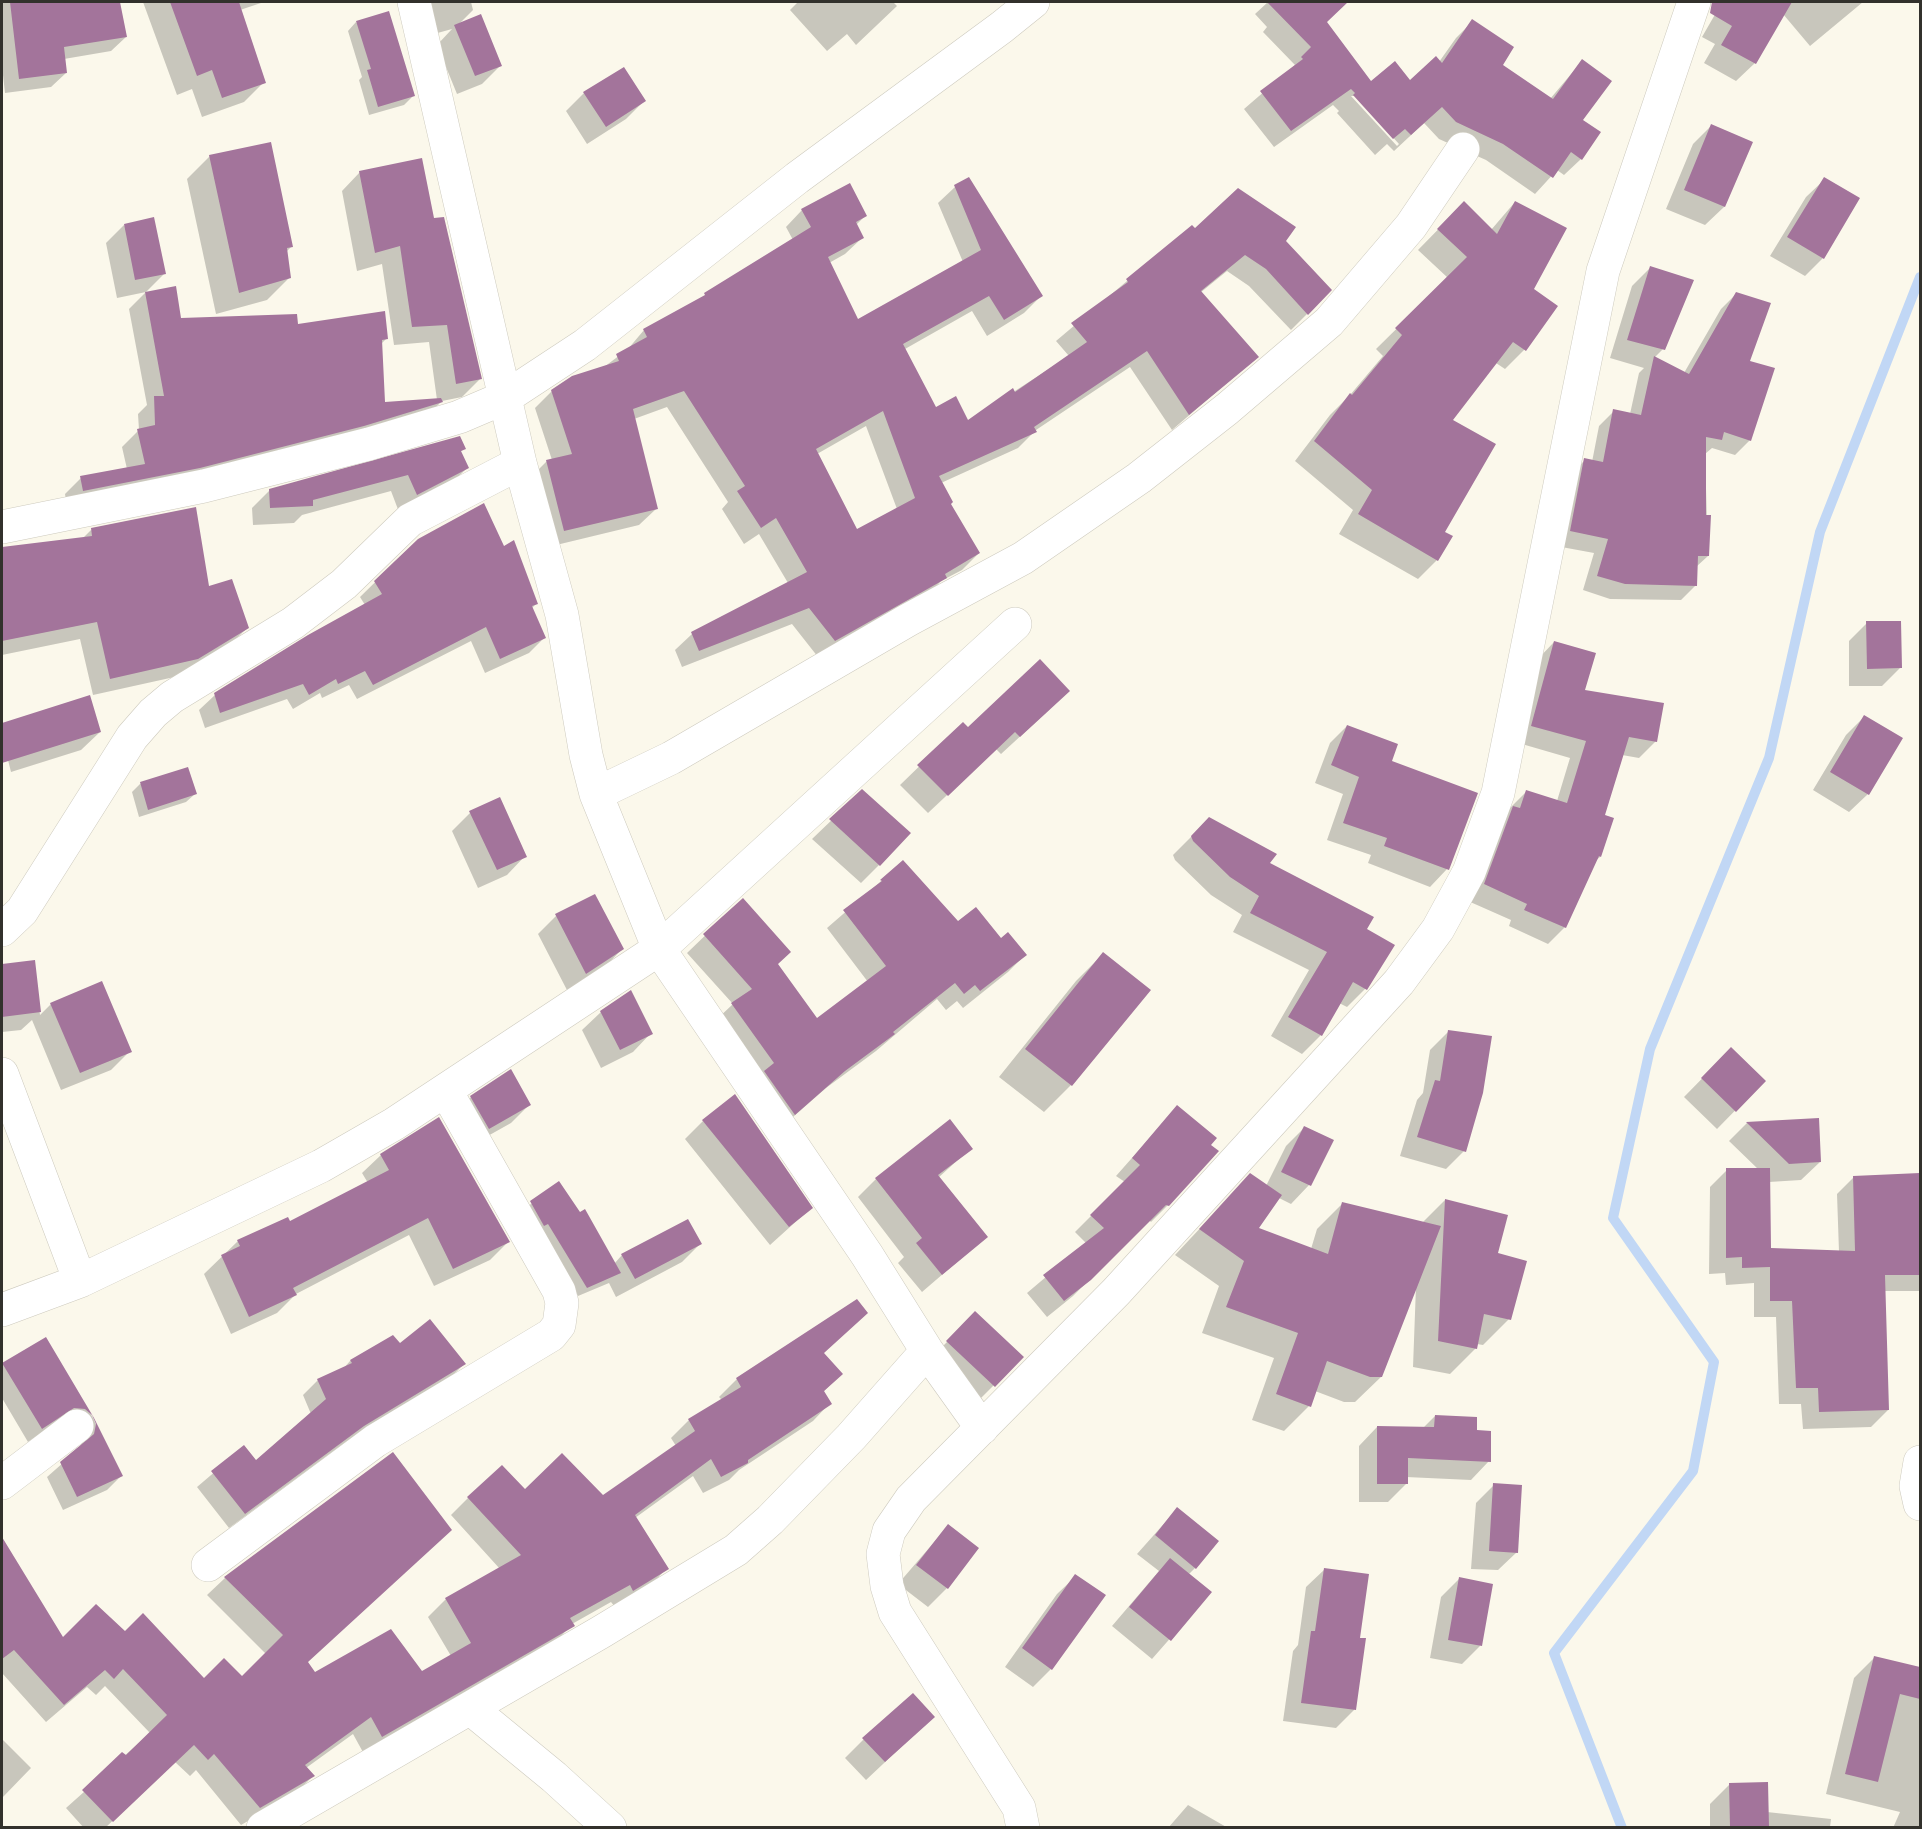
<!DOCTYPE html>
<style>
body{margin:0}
#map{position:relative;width:1922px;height:1829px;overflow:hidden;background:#fbf8eb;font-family:Barlow,sans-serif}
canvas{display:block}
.frame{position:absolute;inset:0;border:3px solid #32312c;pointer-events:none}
</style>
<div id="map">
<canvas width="1922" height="1829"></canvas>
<div class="frame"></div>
</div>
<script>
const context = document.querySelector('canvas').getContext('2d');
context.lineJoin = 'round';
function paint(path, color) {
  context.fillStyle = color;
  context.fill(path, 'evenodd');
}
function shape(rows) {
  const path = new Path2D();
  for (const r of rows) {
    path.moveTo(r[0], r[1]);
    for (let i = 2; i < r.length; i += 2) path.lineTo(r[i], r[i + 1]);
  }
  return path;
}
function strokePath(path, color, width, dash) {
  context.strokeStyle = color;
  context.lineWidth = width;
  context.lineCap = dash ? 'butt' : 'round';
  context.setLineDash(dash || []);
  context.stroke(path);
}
paint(shape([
 [2,2,118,2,126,37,111,51,64,59,66,73,51,87,5,93,2,66],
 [143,2,264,2,240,10,264,82,244,102,202,117,192,89,177,95],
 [413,2,471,2,473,10,458,25,500,66,482,84,457,94,437,45,452,29,423,37],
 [798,2,893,2,897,6,856,45,847,34,827,51,790,10],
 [1268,2,1347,2,1325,23,1370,83,1409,82,1439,62,1456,38,1473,21,1500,65,1550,99,1582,61,1581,159,1564,175,1557,170,1535,194,1486,160,1439,139,1424,123,1394,151,1387,144,1375,155,1337,113,1339,111,1333,105,1274,147,1244,109,1295,65,1263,32,1267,27,1255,14],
 [1351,96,1355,96,1399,144,1397,146],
 [1726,2,1863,2,1810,46,1783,14,1755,63,1736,81,1704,63,1715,44,1702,37,1717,11],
 [356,22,413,96,404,105,369,115,359,80,362,77,348,31],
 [584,93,644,101,626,119,587,144,566,111],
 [1711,126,1751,142,1724,207,1705,225,1666,209,1693,144],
 [210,156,292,246,286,252,290,277,267,300,216,314,187,179],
 [360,172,432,220,480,379,462,397,442,401,425,418,67,507,65,494,81,478,127,469,122,447,139,430,138,414,147,405,129,309,145,293,179,319,297,326,387,338,380,345,384,403,437,400,429,342,394,345,382,264,357,271,342,191],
 [969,179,1041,296,1024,313,987,336,972,311,905,349,936,409,967,422,1069,356,1056,341,1127,281,1284,242,1307,314,1291,330,1249,286,1227,271,1200,293,1257,357,1172,430,1130,367,1036,430,1018,448,941,483,949,504,979,553,962,570,941,581,929,594,818,657,792,624,682,667,675,650,692,634,788,583,759,534,744,544,722,509,728,502,667,407,634,419,656,509,639,525,548,547,530,478,547,461,552,460,535,408,552,391,604,367,628,349,644,330,698,301,793,240,786,227,802,210,866,215,856,225,862,238,845,254,829,263,858,321,963,262,938,203,955,187],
 [866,426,897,509,857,531,817,454],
 [1825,179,1823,258,1805,276,1770,256,1806,197],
 [1515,202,1532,289,1524,350,1505,369,1496,363,1451,420,1443,532,1437,560,1418,579,1339,534,1353,510,1295,461,1330,415,1350,395,1383,356,1376,349,1448,278,1418,250,1464,203,1491,230],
 [124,225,165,273,146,292,117,298,106,243],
 [1650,268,1663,349,1654,358,1684,373,1721,309,1736,294,1748,362,1750,440,1735,455,1712,448,1705,454,1708,556,1696,567,1696,585,1681,600,1610,599,1583,590,1594,553,1556,546,1570,475,1585,460,1592,462,1599,426,1614,411,1630,414,1639,373,1644,368,1610,358,1632,286],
 [464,449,460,452,467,468,449,486,399,512,391,491,302,515,294,523,253,525,252,508,270,490],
 [91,530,208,588,247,628,230,645,179,676,93,695,80,639,2,655,2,548,82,539],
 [418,540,503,548,536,604,531,609,545,637,529,653,485,673,471,641,357,699,349,685,322,698,320,693,293,709,287,699,205,728,199,710,215,695,365,605,360,597],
 [1867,623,1901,667,1882,686,1849,686,1849,641],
 [1554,642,1583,691,1656,741,1639,758,1622,755,1603,816,1612,819,1600,857,1594,862,1565,927,1548,944,1509,926,1511,920,1468,901,1497,824,1510,808,1527,791,1557,801,1570,758,1515,742,1538,659],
 [1050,709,1001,754,996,749,928,813,900,785,963,724,968,729],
 [1864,717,1868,794,1849,812,1813,790,1846,735],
 [19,719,100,732,81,750,11,772,2,736],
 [1347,726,1390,762,1447,869,1430,887,1368,863,1371,855,1327,840,1343,794,1315,783,1330,743],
 [187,769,195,794,186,802,139,817,132,792,140,784],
 [862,791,879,865,861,883,812,839],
 [470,813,525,856,507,875,478,888,452,831],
 [1209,819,1268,863,1365,929,1365,989,1347,1007,1339,1003,1321,1035,1302,1054,1271,1036,1309,970,1233,932,1242,915,1211,895,1175,860,1173,855],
 [903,862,958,923,1001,940,1025,955,1008,972,963,1008,957,1001,946,1010,937,999,876,1051,826,1088,777,1131,715,1021,733,1004,687,953,742,900,776,965,817,1020,868,982,827,928],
 [556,916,622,949,604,968,568,992,538,934],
 [1103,954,1071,1085,1044,1112,999,1077,1076,981],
 [33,961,40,1015,51,1004,130,1051,111,1070,61,1090,32,1020,21,1030,2,1032,2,966],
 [601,1012,651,1033,633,1052,601,1068,582,1030],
 [1448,1032,1464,1151,1446,1169,1400,1156,1417,1100,1423,1093,1430,1050],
 [1731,1049,1764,1081,1717,1129,1684,1097],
 [471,1097,529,1105,511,1123,470,1146,453,1116],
 [1177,1107,1168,1205,1151,1222,1149,1220,1073,1296,1047,1317,1027,1293,1086,1243,1075,1232,1125,1182,1116,1176],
 [1817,1120,1820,1162,1801,1180,1769,1182,1770,1249,1839,1252,1837,1194,1854,1177,1920,1175,1920,1291,1884,1291,1888,1410,1871,1427,1803,1429,1801,1404,1779,1404,1776,1317,1754,1317,1754,1283,1726,1285,1725,1273,1709,1274,1710,1187,1727,1170,1758,1169,1729,1141,1747,1123],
 [703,1121,811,1208,770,1245,685,1139],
 [1304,1128,1332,1141,1309,1185,1291,1204,1279,1198,1256,1229,1311,1249,1317,1229,1342,1204,1422,1223,1445,1200,1496,1254,1509,1319,1483,1345,1477,1344,1476,1348,1450,1374,1413,1367,1416,1286,1381,1377,1355,1402,1344,1402,1315,1391,1309,1406,1284,1431,1252,1420,1274,1358,1202,1333,1219,1286,1175,1255,1250,1175,1266,1186,1286,1146],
 [971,1148,938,1178,986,1237,922,1292,898,1263,904,1257,858,1197,876,1179],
 [381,1155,508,1242,490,1260,434,1286,409,1235,296,1294,277,1313,231,1334,204,1274,238,1241,289,1223,368,1183,362,1173],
 [558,1183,614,1264,622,1255,700,1244,682,1262,616,1297,609,1283,578,1296,539,1232,522,1211],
 [976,1313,1022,1357,975,1404,929,1360],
 [393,1337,399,1345,464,1364,449,1379,347,1441,229,1528,197,1487,244,1447,256,1463,311,1414,303,1395,318,1380,343,1369,350,1361],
 [46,1339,93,1418,121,1476,107,1490,63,1510,47,1477,81,1447,82,1439,59,1421,28,1442,2,1398,2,1365],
 [823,1353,841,1374,823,1392,830,1403,813,1421,739,1470,729,1480,703,1493,693,1476,635,1518,667,1568,650,1586,615,1607,611,1602,572,1624,555,1643,364,1754,353,1734,306,1768,313,1776,295,1794,241,1825,196,1770,190,1776,175,1762,105,1828,84,1828,66,1808,150,1733,105,1686,96,1695,87,1687,46,1722,2,1673,2,1540,63,1639,125,1633,204,1680,242,1678,266,1654,207,1595,225,1578,392,1454,306,1663,314,1674,422,1673,451,1656,428,1617,446,1599,500,1569,451,1515,468,1498,525,1492,602,1497,676,1446,671,1438,689,1420,722,1400,719,1397,737,1379],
 [1435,1416,1475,1431,1489,1461,1471,1480,1406,1477,1406,1484,1388,1502,1359,1502,1359,1446,1377,1427,1423,1428],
 [1494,1485,1517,1552,1498,1570,1471,1569,1476,1503],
 [1177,1509,1195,1568,1188,1575,1210,1593,1152,1659,1112,1626,1159,1571,1137,1554],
 [948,1526,977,1548,947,1588,928,1607,898,1584],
 [1325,1569,1359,1639,1354,1710,1336,1728,1283,1721,1293,1651,1298,1645,1306,1587],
 [1076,1576,1051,1669,1033,1687,1005,1667,1057,1594],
 [1459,1579,1480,1646,1462,1664,1430,1658,1441,1597],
 [1874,1658,1920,1669,1920,1828,1893,1828,1900,1812,1826,1794,1854,1678],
 [933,1717,866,1780,845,1758,864,1739],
 [2,1739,31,1768,2,1798],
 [1730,1784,1767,1812,1831,1819,1830,1827,1710,1828,1710,1804],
 [1188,1805,1228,1828,1168,1828]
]), '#0003');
strokePath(shape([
 [1622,1828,1554,1653,1693,1471,1714,1362,1613,1218,1650,1049,1769,758,1820,532,1920,277]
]), '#c1d7f5', 10);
paint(shape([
 [10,2,120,2,127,37,64,47,67,73,19,79],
 [170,2,239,2,266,83,222,98,212,70,197,76],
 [1267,2,1348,2,1327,22,1371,81,1395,61,1410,80,1436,56,1442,63,1472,19,1514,47,1503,65,1553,99,1582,59,1612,81,1583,120,1601,132,1582,160,1571,152,1553,178,1503,144,1456,122,1442,107,1411,135,1405,129,1393,139,1353,95,1355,93,1351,89,1291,131,1260,91,1303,59,1301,57,1311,47],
 [1712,2,1792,2,1756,64,1721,45,1732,26,1710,13],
 [389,11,415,96,378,107,367,70,371,69,356,21],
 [481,14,502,66,475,76,454,25],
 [624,67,646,101,606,127,583,92],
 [1711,124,1753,142,1725,207,1684,190],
 [271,142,293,247,287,248,291,278,239,293,209,155],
 [422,158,434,218,444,217,482,379,456,384,447,325,412,327,400,246,375,253,359,171],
 [969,177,1043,296,1004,320,989,296,903,344,936,407,956,396,968,420,1013,388,1015,392,1087,342,1071,323,1128,282,1126,279,1192,225,1195,228,1238,188,1296,227,1286,241,1332,290,1308,315,1266,269,1245,255,1201,291,1259,357,1189,415,1147,351,1034,427,1037,432,939,476,953,502,951,504,980,553,945,574,947,578,835,641,809,608,699,651,691,632,807,572,776,518,761,528,737,491,745,486,684,391,633,409,658,509,564,531,546,460,572,454,551,390,572,376,619,361,616,354,647,337,643,329,705,295,704,293,811,227,801,209,850,183,867,216,856,222,864,238,828,257,858,319,981,250,954,185],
 [883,411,915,498,857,529,816,449],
 [1824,177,1860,198,1824,259,1787,237],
 [1464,201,1497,234,1515,201,1567,228,1534,289,1558,306,1526,351,1513,342,1453,420,1496,444,1445,532,1453,536,1438,561,1358,514,1372,490,1314,441,1350,393,1352,395,1402,335,1395,328,1467,257,1437,229],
 [154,217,166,274,135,280,124,224],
 [1650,266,1694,280,1665,350,1627,340],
 [176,286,181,318,297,314,298,324,385,311,388,339,382,340,385,402,441,398,443,402,364,426,200,468,83,491,80,476,145,464,137,429,155,425,154,396,164,396,145,292],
 [1736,292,1771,303,1750,361,1775,368,1751,441,1724,432,1722,440,1706,437,1706,515,1711,515,1709,556,1698,556,1697,586,1625,584,1597,576,1608,539,1570,531,1584,458,1603,462,1613,409,1641,415,1654,356,1689,374],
 [460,436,466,449,461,451,469,468,417,495,408,475,313,500,313,506,270,508,269,489],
 [484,503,504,546,514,540,538,604,532,606,546,638,500,659,486,627,373,685,365,671,338,684,336,679,309,695,303,684,220,713,214,693,308,635,382,594,374,581,418,539],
 [196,507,209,586,232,579,249,628,198,659,110,679,97,622,2,641,2,547,92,536,91,528],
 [1866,621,1901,621,1902,668,1867,669],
 [1554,641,1596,653,1585,690,1664,703,1657,742,1629,737,1605,815,1614,818,1601,857,1599,856,1566,928,1524,910,1527,904,1484,884,1513,806,1520,808,1526,790,1567,803,1586,741,1531,726],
 [1040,659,1070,691,1020,737,1015,732,948,796,917,765,963,722,968,727],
 [90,695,101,732,2,763,2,723],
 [1864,715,1903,738,1869,795,1830,772],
 [1347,725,1398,744,1392,761,1478,793,1449,870,1384,846,1387,838,1343,823,1359,777,1331,765],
 [188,767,197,794,148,810,140,782],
 [862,789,911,833,880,866,829,819],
 [500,797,527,857,497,870,469,811],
 [1209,817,1277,854,1270,863,1374,917,1367,929,1395,945,1367,990,1353,982,1322,1036,1288,1017,1327,952,1250,913,1259,896,1230,877,1193,841,1191,836],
 [903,860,958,921,976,907,1001,938,1008,932,1027,955,980,991,975,985,964,994,955,983,893,1032,895,1034,845,1071,795,1115,764,1071,774,1063,731,1003,752,989,703,934,743,898,791,952,778,964,817,1018,886,966,843,910,882,881,880,880],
 [595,894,624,949,586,974,555,914],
 [1103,952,1151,990,1072,1086,1025,1049],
 [35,960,41,1012,2,1017,2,964],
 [102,981,132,1052,80,1073,50,1003],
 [631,990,653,1034,620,1050,600,1011],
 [1448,1030,1492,1036,1483,1093,1466,1152,1417,1137,1435,1080,1440,1081],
 [1731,1047,1766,1081,1736,1112,1701,1078],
 [511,1069,531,1105,489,1129,470,1096],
 [735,1094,813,1208,789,1227,702,1120],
 [1177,1105,1217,1138,1211,1145,1219,1151,1169,1206,1166,1205,1091,1280,1064,1301,1043,1275,1104,1228,1090,1215,1140,1165,1132,1158],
 [439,1117,510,1242,453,1269,428,1218,293,1288,297,1295,249,1317,221,1255,240,1246,237,1240,288,1217,290,1221,389,1170,380,1154],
 [1819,1118,1821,1162,1789,1164,1746,1122],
 [950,1119,973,1149,938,1175,988,1237,942,1275,916,1243,922,1238,875,1178],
 [1304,1126,1334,1140,1311,1186,1281,1172],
 [1726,1168,1770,1168,1771,1248,1855,1251,1853,1176,1920,1173,1920,1275,1885,1275,1889,1410,1819,1412,1818,1388,1796,1388,1792,1301,1770,1301,1770,1267,1742,1268,1742,1257,1726,1258],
 [1250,1173,1282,1195,1259,1228,1328,1254,1342,1202,1441,1226,1382,1377,1370,1377,1327,1361,1311,1407,1276,1394,1298,1333,1226,1307,1244,1261,1199,1229],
 [559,1181,580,1212,585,1209,621,1273,587,1288,548,1224,544,1226,530,1201],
 [1445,1199,1508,1215,1498,1253,1527,1261,1511,1320,1484,1314,1477,1349,1438,1341],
 [688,1219,702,1244,635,1279,621,1254],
 [857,1299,868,1313,824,1353,843,1374,824,1391,832,1404,748,1460,748,1463,721,1477,711,1459,635,1515,669,1569,633,1591,630,1585,570,1618,575,1626,382,1737,371,1717,305,1765,315,1776,260,1808,214,1754,208,1760,194,1745,113,1822,82,1790,122,1752,126,1755,167,1715,123,1669,114,1679,105,1670,64,1705,14,1650,2,1659,2,1537,63,1637,96,1604,125,1631,143,1613,204,1678,224,1658,242,1676,283,1635,224,1577,393,1452,452,1530,308,1662,315,1672,391,1629,422,1671,471,1643,445,1598,521,1555,467,1497,502,1465,525,1489,562,1453,603,1495,695,1431,688,1419,741,1387,736,1378],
 [975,1311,1024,1357,995,1387,946,1341],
 [430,1319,466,1364,364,1426,245,1514,211,1471,244,1445,256,1460,326,1399,317,1379,352,1363,350,1360,393,1335,400,1343],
 [46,1337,94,1418,123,1476,77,1497,60,1462,94,1434,96,1424,92,1415,85,1409,74,1408,42,1429,2,1363],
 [1435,1415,1477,1417,1477,1430,1491,1431,1491,1462,1408,1458,1408,1484,1377,1484,1377,1426,1434,1427],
 [1493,1483,1522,1485,1518,1553,1489,1551],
 [1177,1507,1219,1541,1196,1569,1155,1535],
 [948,1524,979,1548,948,1589,916,1565],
 [1170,1558,1212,1592,1171,1641,1129,1607],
 [1324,1568,1369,1574,1360,1638,1366,1638,1356,1710,1301,1703,1311,1631,1315,1631],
 [1075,1574,1106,1595,1052,1670,1022,1648],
 [1459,1577,1493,1584,1482,1646,1448,1640],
 [1874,1656,1920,1667,1920,1699,1900,1694,1878,1782,1845,1774],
 [913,1693,935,1717,885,1762,862,1738],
 [1768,1782,1769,1827,1730,1827,1729,1783]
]), '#a3749b');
const street = shape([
 [414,2,520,463,562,615,586,755,596,794,659,949,867,1255,927,1351,982,1428],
 [2,527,204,486,369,444,459,417,506,397,585,345,797,178,1002,27,1033,2],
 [596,794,671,758,908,620,1023,558,1139,478,1227,409,1329,322,1411,226,1463,149],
 [2,930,22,911,132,737,153,713,172,697,293,623,344,584,410,520,520,463],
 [2,1074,80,1281],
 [2,1310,80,1281,321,1166,394,1124,659,949,1015,624],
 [1920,1462,1916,1486,1920,1504],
 [2,1483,77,1426],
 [208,1565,375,1441,551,1335,559,1325,562,1303,559,1291,446,1091],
 [470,1708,554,1777,610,1828],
 [263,1828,601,1632,736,1550,770,1520,851,1437,927,1351],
 [1023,1828,1019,1808,895,1612,887,1586,883,1554,889,1531,911,1499,1116,1292,1399,982,1438,929,1469,872,1498,793,1603,271,1694,2]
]);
strokePath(street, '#cdcabe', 34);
strokePath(street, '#fff', 33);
</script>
